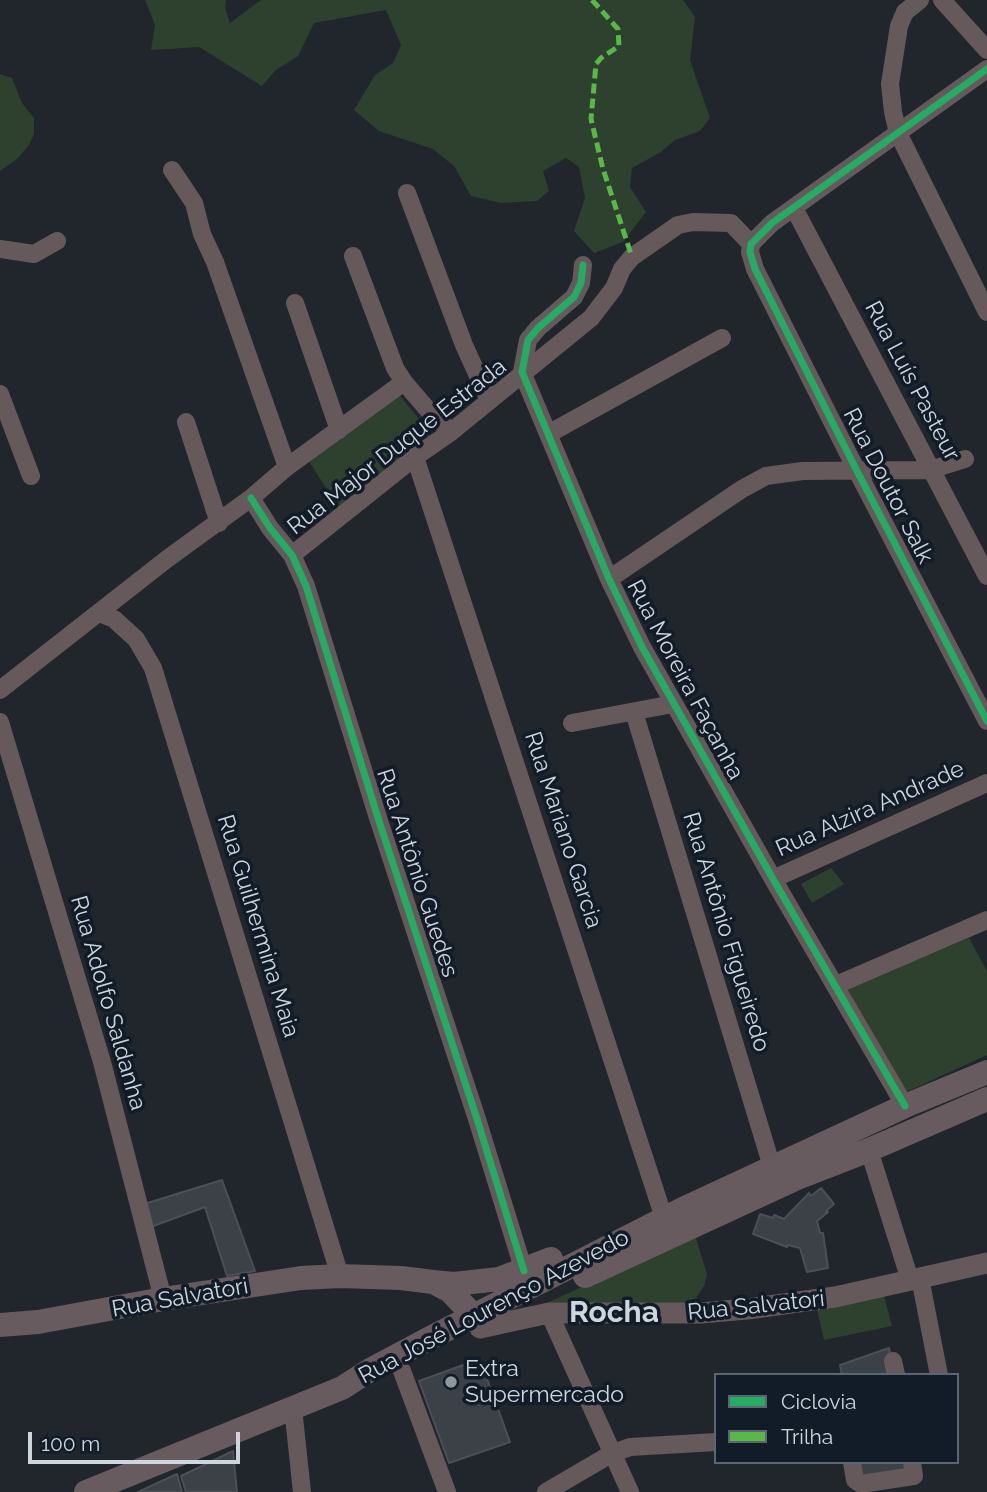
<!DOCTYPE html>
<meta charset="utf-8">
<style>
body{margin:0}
#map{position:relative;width:987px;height:1492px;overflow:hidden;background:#20262c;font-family:Raleway,sans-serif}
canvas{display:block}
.legend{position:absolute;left:714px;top:1373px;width:245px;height:91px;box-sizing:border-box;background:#111c28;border:2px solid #5c6670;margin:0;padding:9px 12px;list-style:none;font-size:21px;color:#cdd5dd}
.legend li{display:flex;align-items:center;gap:14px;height:35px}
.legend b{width:35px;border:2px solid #5c6670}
.scale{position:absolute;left:28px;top:1432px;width:212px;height:32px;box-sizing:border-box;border:4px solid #cdd5dd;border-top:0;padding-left:9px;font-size:21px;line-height:24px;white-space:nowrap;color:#cdd5dd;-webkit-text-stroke:5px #111c28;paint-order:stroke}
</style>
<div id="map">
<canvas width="987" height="1492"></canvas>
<ul class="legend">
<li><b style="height:9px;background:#26ab63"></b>Ciclovia</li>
<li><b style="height:9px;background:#58b947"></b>Trilha</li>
</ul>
<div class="scale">100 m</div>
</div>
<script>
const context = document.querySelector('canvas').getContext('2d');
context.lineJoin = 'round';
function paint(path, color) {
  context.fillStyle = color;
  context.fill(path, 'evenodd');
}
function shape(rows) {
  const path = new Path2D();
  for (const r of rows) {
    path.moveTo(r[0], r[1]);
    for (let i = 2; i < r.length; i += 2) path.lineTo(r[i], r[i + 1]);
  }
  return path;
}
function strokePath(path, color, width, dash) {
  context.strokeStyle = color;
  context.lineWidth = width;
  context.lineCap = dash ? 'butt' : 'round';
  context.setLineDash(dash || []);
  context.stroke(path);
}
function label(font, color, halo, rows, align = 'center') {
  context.font = font + ' Raleway,sans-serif';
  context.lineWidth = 7;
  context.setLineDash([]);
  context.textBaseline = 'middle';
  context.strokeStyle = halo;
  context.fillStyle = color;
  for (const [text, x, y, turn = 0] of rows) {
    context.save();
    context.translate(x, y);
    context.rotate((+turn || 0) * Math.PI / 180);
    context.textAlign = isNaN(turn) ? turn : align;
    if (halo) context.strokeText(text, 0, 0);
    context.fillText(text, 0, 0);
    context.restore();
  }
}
paint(shape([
 [145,0,226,0,225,8,230,23,261,0,683,0,695,17,690,60,710,118,700,131,675,140,661,152,632,168,630,187,646,212,623,242,594,253,574,231,585,198,579,167,566,158,543,171,549,191,537,201,501,203,471,196,454,166,433,149,379,131,354,110,375,75,393,63,401,45,386,10,314,23,298,56,276,70,262,86,199,47,151,50,155,25],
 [0,74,12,78,22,103,34,118,34,134,29,145,17,159,0,171],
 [397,392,433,436,338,507,307,458],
 [831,868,844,884,812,903,801,884],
 [969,938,987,971,987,1055,904,1093,847,988],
 [695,1235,707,1274,704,1286,696,1298,678,1308,538,1307],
 [884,1296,892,1326,824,1340,817,1310]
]), '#2d412e');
const building = shape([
 [222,1180,255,1271,227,1276,205,1207,148,1228,141,1205,222,1180],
 [821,1188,834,1204,826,1211,828,1212,817,1221,820,1233,823,1233,828,1268,807,1272,800,1248,788,1245,787,1247,753,1234,760,1214,773,1218,774,1215,784,1219,809,1193,811,1196,821,1188],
 [889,1348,894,1375,842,1375,840,1365,889,1348],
 [480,1359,510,1442,449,1463,419,1381,480,1359],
 [233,1451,237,1492,186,1492,181,1476,233,1451],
 [856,1462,911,1462,913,1474,859,1480,856,1462],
 [177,1474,182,1492,138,1492,177,1474]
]);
paint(building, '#3c4147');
strokePath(building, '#4a5055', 2);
strokePath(shape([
 [920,0,905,12,899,26,890,84,893,112,898,133,987,312],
 [942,0,987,50],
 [987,69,772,223,751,244,750,252,755,269,857,471,987,721],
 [172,170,194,203,202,234,215,262,287,467],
 [407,193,464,345,489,400],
 [794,208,987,576],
 [0,249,34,254,57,241],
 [353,256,395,368,404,382,428,410,451,432],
 [583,265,581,283,574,297,538,328,528,340,522,372,609,579,642,647,773,879,905,1106],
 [295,303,339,430],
 [0,394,31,476],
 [186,422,219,523],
 [550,433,722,338],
 [415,457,664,1218],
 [251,498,270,528,292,555,306,586,379,821,477,1119,524,1271],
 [292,555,415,457,451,432,591,318,614,288,622,269,632,257,678,225,693,222,731,223,751,244],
 [609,579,742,489,766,476,803,471,930,470,965,459],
 [99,613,114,619,136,639,153,668,340,1276],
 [0,690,167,559,251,498,287,467,404,382],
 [634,712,772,1167],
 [0,722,102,1062,163,1299],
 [572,723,673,704],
 [773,879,987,783],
 [836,985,987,920],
 [869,1150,910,1280],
 [920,1278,939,1375],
 [549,1313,630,1492],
 [893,1361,896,1375],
 [402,1371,447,1492],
 [293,1408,302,1492],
 [852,1462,855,1480,861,1484,914,1476,912,1462],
 [546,1492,611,1454,630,1447,716,1442]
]), '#65595c', 18);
strokePath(shape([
 [480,1328,549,1313,701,1313,747,1309,835,1297,987,1263]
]), '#65595c', 21);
strokePath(shape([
 [585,1276,797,1178,869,1150,987,1099],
 [433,1282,454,1284,499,1279,551,1259],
 [0,1325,38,1322,163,1299,301,1278,340,1276,401,1278,433,1282,450,1291,473,1315],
 [86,1492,342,1388,370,1370,432,1337,683,1209,905,1106,987,1072]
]), '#675b5f', 24);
strokePath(shape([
 [592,0,618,29,619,46,601,58,596,64,591,119,603,169,632,257]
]), '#58b947', 5, [10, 5]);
strokePath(shape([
 [987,69,772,223,751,244,750,252,755,269,857,471,987,721],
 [583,265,581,283,574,297,538,328,528,340,522,372,609,579,642,647,773,879,905,1106],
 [251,498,270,528,292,555,306,586,379,821,477,1119,524,1271]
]), '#26ab63', 7);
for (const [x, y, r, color] of [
 [451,1382,7,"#90989f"]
]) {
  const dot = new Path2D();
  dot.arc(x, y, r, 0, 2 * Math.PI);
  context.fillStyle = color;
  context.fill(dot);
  strokePath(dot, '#111c28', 2.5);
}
label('23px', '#cdd5dd', '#111c28', [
 ["Rua Luís Pasteur",912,381,62],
 ["Rua Major Duque Estrada",397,447,-38],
 ["Rua Doutor Salk",888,486,63],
 ["Rua Moreira Façanha",685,680,62],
 ["Rua Alzira Andrade",870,809,-24],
 ["Rua Mariano Garcia",563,830,72],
 ["Rua Antônio Guedes",417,873,72],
 ["Rua Guilhermina Maia",258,926,73],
 ["Rua Antônio Figueiredo",726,932,73],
 ["Rua Adolfo Saldanha",108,1003,74],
 ["Rua Salvatori",180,1298,-10],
 ["Rua Salvatori",756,1306,-6],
 ["Rua José Lourenço Azevedo",494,1307,-28]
]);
label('23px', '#cdd5dd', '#111c28', [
 ["Extra",465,1369],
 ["Supermercado",465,1395]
], 'left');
label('bold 30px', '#cdd5dd', '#111c28', [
 ["Rocha",614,1313]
]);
</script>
